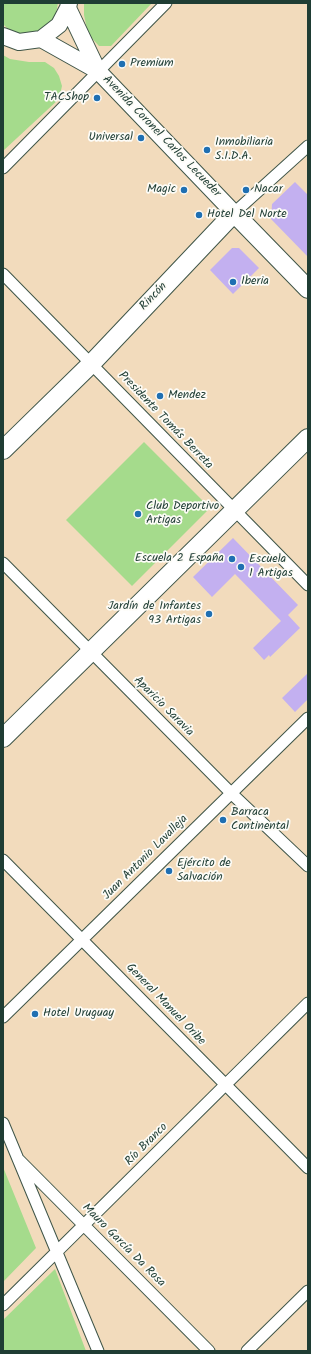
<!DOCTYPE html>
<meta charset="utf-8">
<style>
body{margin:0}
#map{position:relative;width:311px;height:1354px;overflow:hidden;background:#f2dbbc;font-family:Kalam,sans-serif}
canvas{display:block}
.frame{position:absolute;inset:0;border:4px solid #1f3d34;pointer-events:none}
</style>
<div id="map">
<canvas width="311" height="1354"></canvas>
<div class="frame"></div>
</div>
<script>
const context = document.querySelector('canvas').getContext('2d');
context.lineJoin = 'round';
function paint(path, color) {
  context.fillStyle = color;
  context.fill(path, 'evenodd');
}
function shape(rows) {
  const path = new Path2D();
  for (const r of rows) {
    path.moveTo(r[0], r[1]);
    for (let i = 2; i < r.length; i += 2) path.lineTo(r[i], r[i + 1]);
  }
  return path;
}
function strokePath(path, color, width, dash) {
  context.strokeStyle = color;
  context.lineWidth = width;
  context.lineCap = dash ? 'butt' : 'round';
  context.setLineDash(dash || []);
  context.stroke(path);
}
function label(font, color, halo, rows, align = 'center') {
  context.font = font + ' Kalam,sans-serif';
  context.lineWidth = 3.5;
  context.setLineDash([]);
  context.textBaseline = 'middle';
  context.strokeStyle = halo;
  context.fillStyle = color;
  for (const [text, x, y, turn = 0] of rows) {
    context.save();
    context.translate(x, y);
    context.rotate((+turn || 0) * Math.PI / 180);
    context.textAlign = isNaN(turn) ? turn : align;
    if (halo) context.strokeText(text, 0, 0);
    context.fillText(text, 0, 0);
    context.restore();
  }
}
paint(shape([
 [3,3,58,3,56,14,52,22,42,32,28,36,15,33,6,27,3,24],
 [84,3,152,3,111,46,99,46,88,34,84,15],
 [3,55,10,59,29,62,45,62,54,68,59,76,62,86,59,99,3,151],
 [144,442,207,505,209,509,132,586,66,520],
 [3,1167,36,1248,3,1282],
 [55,1269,86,1351,3,1351,3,1320]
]), '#a5db8c');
paint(shape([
 [295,182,308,195,308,257,271,219,272,204],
 [232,248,239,248,259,268,233,294,210,270],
 [233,538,298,605,288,615,300,628,270,657,269,655,264,660,253,648,281,621,235,574,212,597,193,577],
 [308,673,308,699,295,712,282,698]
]), '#c3b0f0');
const street = shape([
 [3,168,166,3],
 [234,213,308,146],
 [3,274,308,585],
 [3,563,231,793,308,866],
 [3,860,308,1168],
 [3,1017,308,718],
 [3,1123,98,1351],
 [19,1160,209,1351],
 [3,1305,308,1003],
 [247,1351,308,1291]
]);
const secondary = shape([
 [69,3,68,8,98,71],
 [3,36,19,42,41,39,98,71,234,213],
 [41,39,59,25,68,8]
]);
const primary = shape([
 [3,450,91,364,234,213,308,289],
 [3,738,308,438]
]);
strokePath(street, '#3f5548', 13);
strokePath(secondary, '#3f5548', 18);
strokePath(primary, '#3f5548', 20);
strokePath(street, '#fff', 11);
strokePath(secondary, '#fff', 16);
strokePath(primary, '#fff', 18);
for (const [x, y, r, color] of [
 [122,64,4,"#1f6fb2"],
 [97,98,4,"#1f6fb2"],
 [141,138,4,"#1f6fb2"],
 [207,150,4,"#1f6fb2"],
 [184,190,4,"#1f6fb2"],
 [246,190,4,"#1f6fb2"],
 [199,215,4,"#1f6fb2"],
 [233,282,4,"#1f6fb2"],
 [160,396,4,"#1f6fb2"],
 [138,514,4,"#1f6fb2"],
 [232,559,4,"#1f6fb2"],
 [241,567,4,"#1f6fb2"],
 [209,614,4,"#1f6fb2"],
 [223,820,4,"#1f6fb2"],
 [169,871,4,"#1f6fb2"],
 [35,1014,4,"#1f6fb2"]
]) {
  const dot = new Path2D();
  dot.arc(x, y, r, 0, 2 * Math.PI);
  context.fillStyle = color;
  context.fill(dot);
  strokePath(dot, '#fdfcf7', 1.5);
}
label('12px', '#1f3d34', '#fdfcf7', [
 ["Premium",130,64],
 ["TACShop",89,98,"right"],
 ["Universal",133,138,"right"],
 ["Inmobiliaria",215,143],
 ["S.I.D.A.",215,157],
 ["Magic",176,190,"right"],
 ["Nacar",254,190],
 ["Hotel Del Norte",207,215],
 ["Iberia",241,282],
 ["Mendez",168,396],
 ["Club Deportivo",146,507],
 ["Artigas",146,521],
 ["Escuela 2 España",224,559,"right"],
 ["Escuela",249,560],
 ["1 Artigas",249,574],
 ["Jardín de Infantes",201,607,"right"],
 ["93 Artigas",201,621,"right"],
 ["Barraca",231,813],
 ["Continental",231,827],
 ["Ejército de",177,864],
 ["Salvación",177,878],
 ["Hotel Uruguay",43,1014]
], 'left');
label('12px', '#1f3d34', '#fdfcf7', [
 ["Avenida Coronel Carlos Lecueder",161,137,46],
 ["Rincón",154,297,-46],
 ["Presidente Tomás Berreta",165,421,46],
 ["Aparicio Saravia",163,707,45],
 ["Juan Antonio Lavalleja",146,858,-45],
 ["General Manuel Oribe",165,1005,46],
 ["Río Branco",147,1145,-45],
 ["Mauro García Da Rosa",123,1246,45]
]);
</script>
